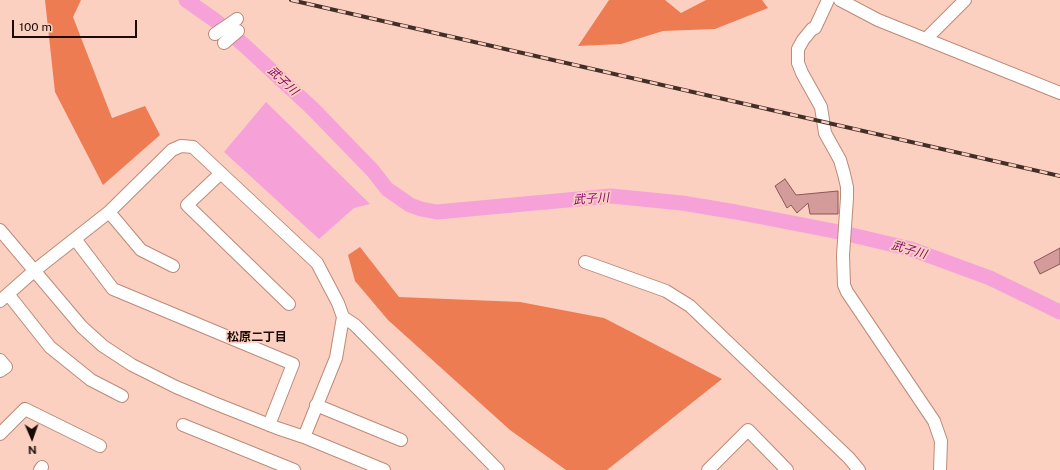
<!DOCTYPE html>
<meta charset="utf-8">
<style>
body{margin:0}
#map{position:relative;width:1060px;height:470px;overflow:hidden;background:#fbd0c1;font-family:"Public Sans",sans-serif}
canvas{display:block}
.north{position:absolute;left:12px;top:418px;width:40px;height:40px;-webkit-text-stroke:3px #fbd0c1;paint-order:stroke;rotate:178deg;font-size:11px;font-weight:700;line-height:16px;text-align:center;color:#1c0b05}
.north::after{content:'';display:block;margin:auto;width:14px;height:18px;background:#1c0b05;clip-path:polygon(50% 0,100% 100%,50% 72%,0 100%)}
.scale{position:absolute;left:12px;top:20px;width:125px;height:18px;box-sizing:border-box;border:2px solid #1c0b05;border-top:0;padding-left:5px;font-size:12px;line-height:14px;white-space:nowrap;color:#1c0b05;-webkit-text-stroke:3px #fbd0c1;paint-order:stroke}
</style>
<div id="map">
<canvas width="1060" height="470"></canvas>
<div class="north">N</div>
<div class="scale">100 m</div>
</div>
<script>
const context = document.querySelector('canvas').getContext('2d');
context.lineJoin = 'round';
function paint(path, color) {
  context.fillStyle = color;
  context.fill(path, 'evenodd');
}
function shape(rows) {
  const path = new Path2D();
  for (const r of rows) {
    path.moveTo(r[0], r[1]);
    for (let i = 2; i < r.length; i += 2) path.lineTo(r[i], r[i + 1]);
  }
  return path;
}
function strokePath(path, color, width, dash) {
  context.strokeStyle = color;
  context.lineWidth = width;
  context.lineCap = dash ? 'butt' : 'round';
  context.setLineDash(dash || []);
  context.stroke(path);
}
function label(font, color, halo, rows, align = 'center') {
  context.font = font + ' "Public Sans","Noto Sans JP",sans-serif';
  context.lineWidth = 3.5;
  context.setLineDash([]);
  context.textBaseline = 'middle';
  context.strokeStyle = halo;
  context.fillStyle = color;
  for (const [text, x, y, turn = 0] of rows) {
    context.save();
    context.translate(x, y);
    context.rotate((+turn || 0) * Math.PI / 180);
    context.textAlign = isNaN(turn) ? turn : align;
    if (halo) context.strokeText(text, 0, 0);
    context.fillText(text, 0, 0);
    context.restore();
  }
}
paint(shape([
 [45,0,81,0,73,17,112,118,145,106,160,135,103,185,55,92],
 [609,0,665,0,681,13,706,0,762,0,768,8,715,29,663,31,621,44,578,46],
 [360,247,399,297,520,302,604,318,722,379,607,470,566,470,510,430,388,320,355,281,348,255]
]), '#ee7c52');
paint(shape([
 [266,102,370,204,354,208,319,239,224,152]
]), '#f6a2d9');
strokePath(shape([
 [186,0,216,21,245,46,313,109,373,171,387,189,410,205,421,209,437,212,611,196,682,203,736,212,839,232,911,249,990,278,1060,312]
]), '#f6a2d9', 15);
const building = shape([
 [785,179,796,195,838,191,838,214,810,214,808,203,797,213,791,205,787,208,775,186,785,179],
 [1060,248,1060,264,1040,274,1034,262,1060,248]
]);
paint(building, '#d39c9a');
strokePath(building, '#895756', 1);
const minor = shape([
 [828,0,815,28,812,29,803,40,798,49,798,63,802,73,821,107,825,133,840,160,844,174,847,187,847,198,843,255,844,285,847,292,934,421,941,441,940,470],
 [840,0,878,20,1060,93],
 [215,34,237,19],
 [926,39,965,0],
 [224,43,238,31],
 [221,173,187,205,289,304],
 [109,212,141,250,173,266],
 [0,230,82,327,103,346,132,365,176,387,214,403,277,428,304,437,384,470],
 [75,239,113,289,293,364,269,425],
 [585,262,666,291,690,306,849,458,859,470],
 [8,294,50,347,91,380,122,396],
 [0,301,34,271,109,212,172,150,181,146,193,147,317,263,338,303,343,317,336,358,304,437],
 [343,317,355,325,498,470],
 [0,360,6,367,0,371],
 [316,405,401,440],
 [183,425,294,470],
 [0,434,25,409,100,446],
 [40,470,42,467],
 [708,470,748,430,787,470]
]);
strokePath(minor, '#bc8a78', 14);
strokePath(minor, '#fff', 12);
const rail = shape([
 [291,0,1060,176]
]);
strokePath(rail, '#442f27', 4);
strokePath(rail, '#fbd0c1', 2.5, [8]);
label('italic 12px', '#89056c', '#fbd0c1', [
 ["武子川",283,81,43],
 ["武子川",591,199,-4],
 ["武子川",909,250,16]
]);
label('bold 12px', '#1c0b05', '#fbd0c1', [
 ["松原二丁目",257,337]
]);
</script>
